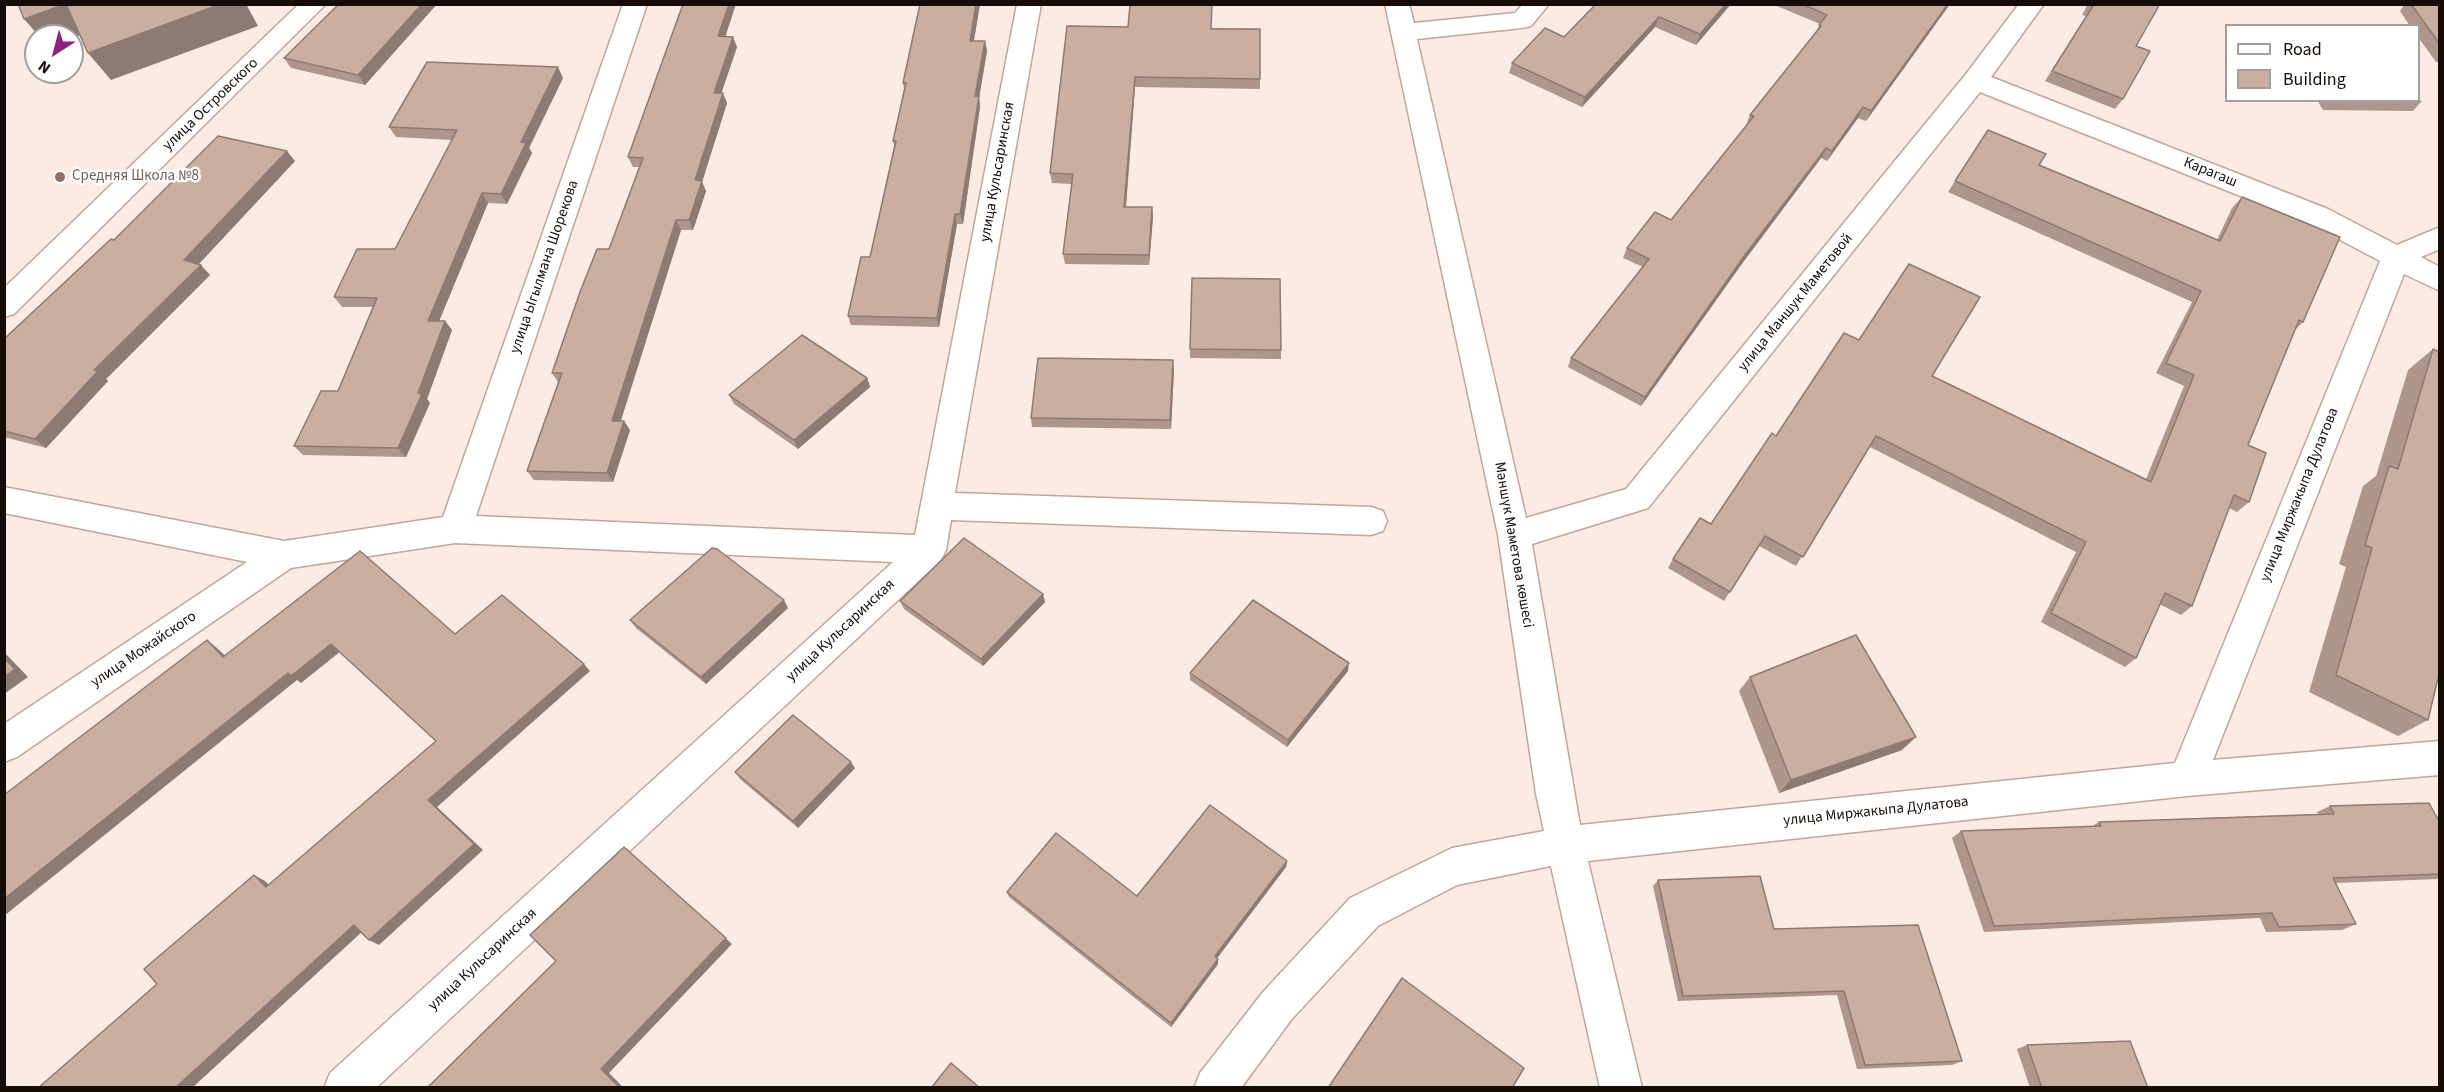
<!DOCTYPE html>
<meta charset="utf-8">
<style>
body{margin:0}
#map{position:relative;width:2444px;height:1092px;overflow:hidden;background:#fcebe2;font-family:"Source Sans 3",sans-serif}
canvas{display:block}
.frame{position:absolute;inset:0;border:6px solid #150c07;pointer-events:none}
.legend{position:absolute;left:2225px;top:24px;width:195px;height:78px;box-sizing:border-box;background:#fff;border:2px solid #a19e9c;margin:0;padding:8px 10px;list-style:none;font-size:18px;color:#150c07}
.legend li{display:flex;align-items:center;gap:12px;height:30px}
.legend b{width:30px;border:2px solid #a19e9c}
.north{position:absolute;left:24px;top:24px;width:60px;height:60px;box-sizing:border-box;background:#fff;border:2px solid #a19e9c;border-radius:50%;rotate:216deg;font-size:16px;font-weight:700;line-height:24px;text-align:center;color:#150c07}
.north::after{content:'';display:block;margin:auto;width:21px;height:27px;background:#901f7f;clip-path:polygon(50% 0,100% 100%,50% 72%,0 100%)}
</style>
<div id="map">
<canvas width="2444" height="1092"></canvas>
<div class="frame"></div>
<ul class="legend">
<li><b style="height:8px;background:#fff"></b>Road</li>
<li><b style="height:16px;background:#caafa1"></b>Building</li>
</ul>
<div class="north">N</div>
</div>
<script>
const context = document.querySelector('canvas').getContext('2d');
context.lineJoin = 'round';
function shape(rows) {
  const path = new Path2D();
  for (const r of rows) {
    path.moveTo(r[0], r[1]);
    for (let i = 2; i < r.length; i += 2) path.lineTo(r[i], r[i + 1]);
  }
  return path;
}
function strokePath(path, color, width, dash) {
  context.strokeStyle = color;
  context.lineWidth = width;
  context.lineCap = dash ? 'butt' : 'round';
  context.setLineDash(dash || []);
  context.stroke(path);
}
function paint(path, color) {
  context.fillStyle = color;
  context.fill(path, 'evenodd');
}
function label(font, color, halo, rows, align = 'center') {
  context.font = font + ' "Source Sans 3",sans-serif';
  context.lineWidth = 5;
  context.setLineDash([]);
  context.textBaseline = 'middle';
  context.strokeStyle = halo;
  context.fillStyle = color;
  for (const [text, x, y, turn = 0] of rows) {
    context.save();
    context.translate(x, y);
    context.rotate((+turn || 0) * Math.PI / 180);
    context.textAlign = isNaN(turn) ? turn : align;
    if (halo) context.strokeText(text, 0, 0);
    context.fillText(text, 0, 0);
    context.restore();
  }
}
const minor = shape([
 [299,4,326,4,14,314,4,317,4,288,299,4],
 [623,4,647,4,476,516,915,535,1017,4,1041,4,955,493,1371,507,1383,511,1387,521,1383,531,1371,535,951,520,946,550,941,560,376,1088,324,1088,330,1073,893,562,455,543,291,568,17,757,4,762,4,724,247,562,4,513,4,487,284,541,443,517,623,4],
 [1385,4,1409,4,1414,23,1515,13,1523,4,1549,4,1531,26,1522,28,1417,39,1526,518,1626,489,1966,74,2019,4,2044,4,1991,77,2328,209,2397,245,2440,227,2440,249,2421,257,2440,267,2440,291,2404,274,2213,760,2440,741,2440,775,2187,796,1588,861,1642,1088,1600,1088,1551,866,1457,885,1378,926,1291,1020,1241,1088,1194,1088,1200,1073,1263,992,1350,898,1452,848,1544,831,1536,794,1498,535,1385,4],
 [1980,92,2308,223,2380,261,2175,763,1580,825,1532,544,1648,508,1980,92]
]);
strokePath(minor, '#c1a698', 3);
paint(minor, '#fff');
paint(shape([
 [339,4,437,4,365,85,291,68,284,58],
 [920,4,980,4,974,41,985,41,987,51,979,98,980,107,963,224,957,224,939,327,851,325,848,316,870,257,894,146,893,141,904,89,903,83],
 [1596,4,1731,4,1696,45,1655,27,1582,107,1509,73,1512,63,1564,37],
 [1772,4,1950,4,1866,121,1858,118,1827,161,1821,158,1741,265,1641,406,1568,367,1571,358,1643,267,1623,258,1627,248,1671,220,1747,125,1746,125,1750,115,1815,34,1820,24],
 [2088,4,2160,4,2136,46,2123,99,2115,109,2045,81,2086,16,2082,15],
 [2405,4,2439,4,2439,62,2436,62,2418,37,2418,26,2410,26,2400,11],
 [1067,26,1260,29,1260,89,1135,87,1126,207,1152,207,1153,217,1149,265,1065,264,1063,254,1072,184,1052,183,1050,173],
 [726,37,737,47,721,93,727,103,702,182,706,191,693,230,681,230,620,421,624,421,630,430,613,482,534,480,527,471,558,382,552,373,609,249,639,167,633,167,628,157],
 [563,78,529,148,532,153,507,204,488,203,439,321,445,321,452,330,427,399,430,403,406,457,303,455,294,446,338,391,373,307,342,307,334,297,395,249,452,140,396,137,389,127],
 [2317,100,2418,100,2422,101,2413,111,2323,110],
 [1988,130,2039,165,2217,240,2232,208,2242,197,2303,322,2295,330,2248,445,2249,502,2237,512,2229,508,2192,606,2181,615,2159,604,2136,658,2125,667,2041,622,2076,552,1870,447,1796,566,1759,546,1724,601,1668,568,1673,559,1711,524,1776,436,1932,376,2146,479,2184,386,2156,373,2192,302,1948,192],
 [295,161,199,264,210,275,106,379,108,381,46,448,4,437,4,339,114,240],
 [1190,349,1281,350,1281,359,1190,358],
 [2433,349,2428,720,2398,736,2309,692,2346,567,2339,564,2363,486,2376,476,2408,370],
 [1174,370,1171,429,1032,427,1031,418],
 [867,378,870,387,798,449,734,404,729,395],
 [1043,594,1045,602,983,666,904,609,900,601],
 [788,608,706,684,636,628,630,620],
 [1348,671,1287,747,1190,680,1190,673],
 [1750,677,1902,750,1779,793,1739,691],
 [855,768,798,828,740,779,735,772],
 [2330,806,2439,821,2439,879,2335,883,2356,924,2342,930,2266,932,2260,918,1984,932,1952,838,1961,831,2091,827,2099,822,2318,814,2317,812],
 [1287,861,1286,867,1217,958,1218,959,1218,964,1171,1027,1009,897,1007,892,1137,896],
 [1658,880,1774,929,1962,1061,1952,1065,1857,1069,1837,995,1678,1001,1653,886],
 [2027,1045,2148,1088,2030,1088,2017,1049]
]), '#ae968a');
paint(shape([
 [66,4,90,32,72,38,72,36,39,36,24,19],
 [221,4,246,4,258,26,111,80,88,53],
 [422,4,437,4,365,85,358,75],
 [729,4,736,4,722,47,718,36],
 [976,4,980,4,972,51,970,41],
 [1726,4,1731,4,1696,45,1700,34],
 [1948,4,1950,4,1866,121,1871,111],
 [1659,17,1655,27,1582,107,1585,97],
 [733,37,737,47,718,103,714,93],
 [985,41,987,51,979,98,980,107,963,224,960,214,975,96],
 [558,67,563,78,529,148,532,153,507,204,501,194,521,142],
 [1135,77,1135,87,1125,217,1124,207],
 [723,93,727,103,702,182,706,191,693,230,689,220,695,180],
 [1863,107,1858,118,1827,161,1832,151],
 [1826,148,1821,158,1741,265,1641,406,1645,397,1745,255],
 [287,151,295,161,193,270,184,260],
 [482,193,488,203,435,331,428,321],
 [1152,207,1153,217,1149,265,1149,255],
 [955,214,957,224,939,327,937,318],
 [676,220,681,230,618,430,612,421],
 [201,265,210,275,106,379,108,381,46,448,35,439,94,370],
 [445,321,452,330,427,399,430,403,406,457,398,448],
 [1173,360,1174,370,1171,429,1170,420],
 [867,378,870,387,798,449,794,440],
 [624,421,630,430,613,482,607,473],
 [1043,594,1045,602,983,666,981,659],
 [784,600,788,608,706,684,701,677],
 [207,640,217,648,234,664,223,657],
 [331,644,341,651,301,683,297,680,4,916,4,899,288,673],
 [4,652,28,677,4,694],
 [1349,663,1348,671,1287,747,1288,740],
 [584,664,590,671,437,807,483,850,379,945,369,940,428,800],
 [1916,737,1902,750,1779,793,1791,780],
 [851,762,855,768,798,828,793,821],
 [624,847,732,944,609,1073,624,1088,620,1088,601,1069],
 [1287,861,1286,867,1215,961,1215,956],
 [254,875,265,881,277,893,266,887],
 [354,925,364,930,192,1088,175,1088],
 [1218,959,1218,964,1171,1027,1171,1023]
]), '#8d7a71');
const building = shape([
 [18,4,66,4,24,19,18,4],
 [66,4,221,4,88,53,66,4],
 [339,4,422,4,358,75,284,58,339,4],
 [683,4,729,4,718,36,733,37,714,93,723,93,695,180,702,181,689,220,676,220,612,421,624,421,607,473,527,471,562,373,552,373,580,292,597,249,609,249,643,158,628,157,683,4],
 [920,4,976,4,970,41,985,41,975,96,979,96,960,214,955,214,937,318,848,316,861,257,870,257,896,141,893,141,906,83,903,83,920,4],
 [1130,4,1212,4,1211,29,1260,29,1260,79,1135,77,1124,207,1152,207,1149,255,1063,254,1073,174,1050,173,1067,26,1128,27,1130,4],
 [1596,4,1726,4,1700,34,1659,17,1585,97,1512,63,1545,28,1564,37,1596,4],
 [1802,4,1948,4,1871,111,1863,107,1832,151,1826,148,1745,255,1645,397,1571,358,1649,259,1627,248,1655,212,1671,220,1754,116,1750,115,1821,26,1819,25,1827,15,1802,4],
 [2089,4,2160,4,2136,46,2150,51,2123,99,2052,71,2093,6,2089,4],
 [2411,4,2439,4,2439,43,2411,4],
 [427,62,558,67,521,142,526,143,501,194,482,193,428,321,445,321,418,393,422,394,398,448,294,446,321,391,338,391,377,298,334,297,357,249,395,249,457,130,389,127,427,62],
 [1988,130,2046,154,2039,165,2220,241,2242,197,2340,237,2303,322,2299,320,2248,445,2266,453,2249,502,2234,495,2192,606,2165,593,2136,658,2051,613,2086,542,1876,436,1803,557,1765,536,1730,592,1673,559,1700,518,1711,524,1772,433,1776,436,1844,333,1859,340,1909,264,1980,297,1932,376,2151,482,2194,375,2166,363,2201,291,1955,181,1988,130],
 [218,136,287,151,184,260,201,265,94,370,98,371,35,439,4,431,4,339,111,239,114,240,218,136],
 [1192,278,1280,279,1281,350,1190,349,1192,278],
 [802,335,867,378,794,440,729,395,802,335],
 [2433,349,2439,352,2439,674,2428,720,2336,675,2372,548,2365,545,2389,466,2398,469,2433,349],
 [1038,358,1173,360,1170,420,1031,418,1038,358],
 [964,538,1043,594,981,659,900,601,964,538],
 [712,548,717,549,784,600,701,677,630,620,712,548],
 [360,551,455,634,502,595,584,664,428,800,474,844,369,940,354,925,175,1088,38,1088,157,984,144,969,254,875,266,887,436,741,331,644,291,676,288,673,4,899,4,795,207,640,223,657,360,551],
 [1253,600,1349,663,1288,740,1190,673,1253,600],
 [1856,635,1916,737,1791,780,1750,677,1856,635],
 [4,658,15,669,4,677,4,658],
 [793,715,851,762,793,821,735,772,793,715],
 [2429,803,2439,821,2439,874,2333,878,2356,924,2279,927,2272,913,1994,926,1961,831,2101,826,2099,822,2334,814,2330,806,2429,803],
 [1210,805,1287,861,1215,956,1218,959,1171,1023,1007,892,1056,833,1137,896,1210,805],
 [624,847,726,938,601,1069,620,1088,427,1088,556,961,530,935,624,847],
 [1760,876,1774,929,1918,925,1962,1061,1865,1065,1844,991,1683,996,1658,880,1760,876],
 [1402,978,1524,1068,1512,1088,1328,1088,1402,978],
 [2130,1041,2148,1088,2042,1088,2027,1045,2130,1041],
 [951,1063,980,1088,931,1088,951,1063]
]);
paint(building, '#caafa1');
strokePath(building, '#8d7a71', 1.5);
for (const [x, y, r, color] of [
 [60,177,6,"#8d6e63"]
]) {
  const dot = new Path2D();
  dot.arc(x, y, r, 0, 2 * Math.PI);
  context.fillStyle = color;
  context.fill(dot);
  strokePath(dot, '#fff', 2);
}
label('15px', '#150c07', '#fff', [
 ["улица Островского",211,105,-44],
 ["улица Кульсаринская",998,172,-80],
 ["Карагаш",2210,173,22],
 ["улица Ыгылмана Шорекова",545,267,-71],
 ["улица Маншук Маметовой",1796,303,-51],
 ["улица Миржакыпа Дулатова",2300,495,-68],
 ["Мәншүк Мәметова көшесі",1513,545,80],
 ["улица Кульсаринская",841,631,-43],
 ["улица Можайского",144,650,-34],
 ["улица Миржакыпа Дулатова",1876,812,-6],
 ["улица Кульсаринская",483,960,-43]
]);
label('15px', '#785e54', '#fff', [
 ["Средняя Школа №8",72,177]
], 'left');
</script>
